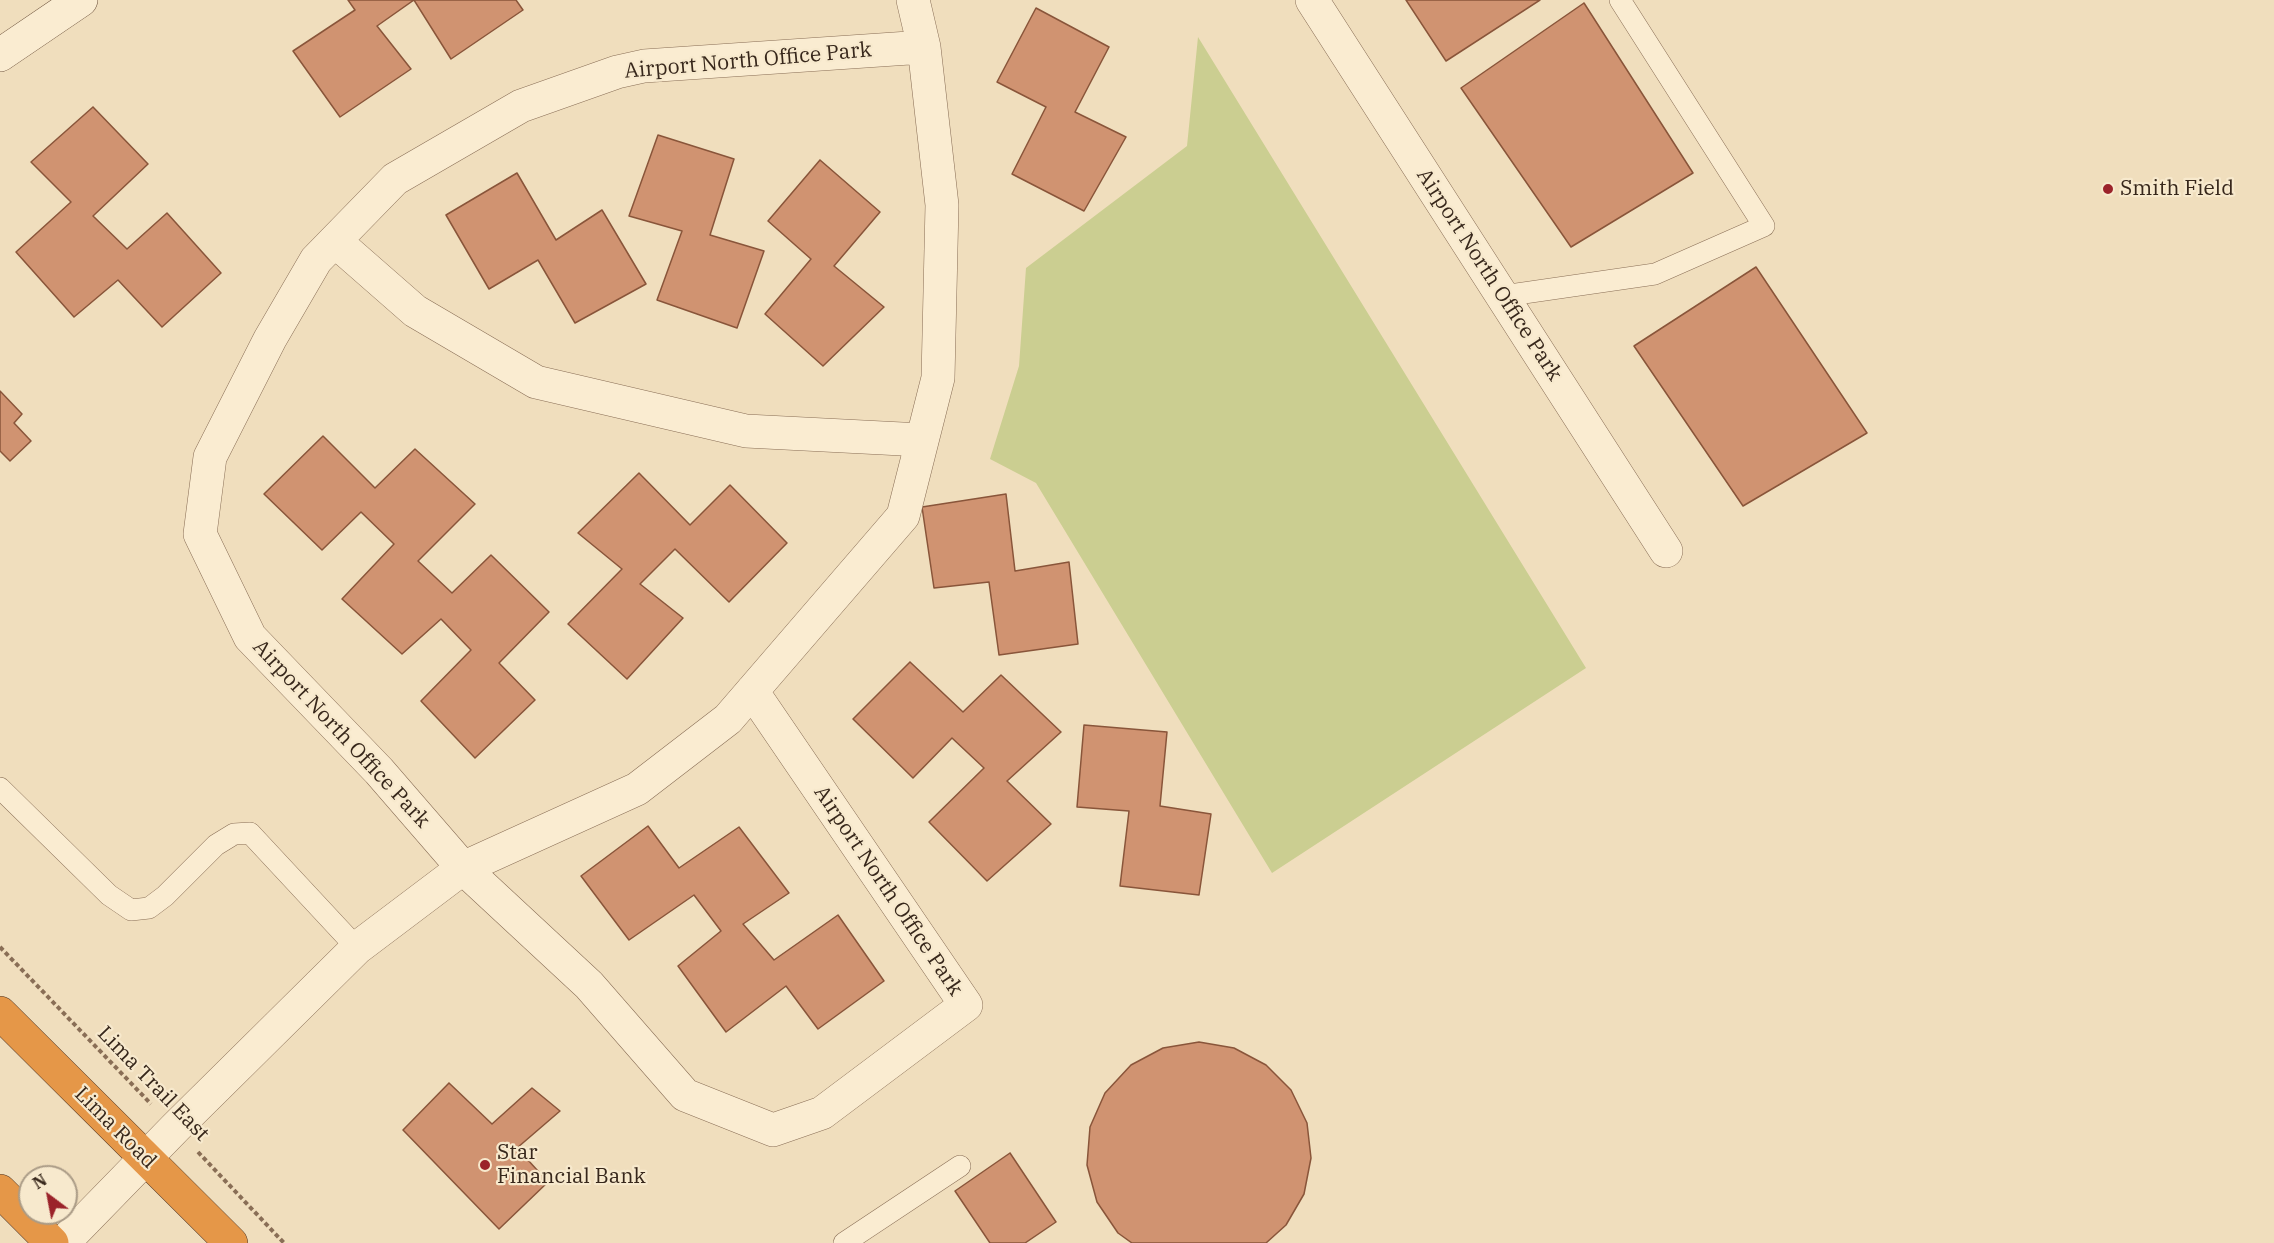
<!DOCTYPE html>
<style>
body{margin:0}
#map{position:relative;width:2274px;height:1243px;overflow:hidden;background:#f0debd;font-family:"IBM Plex Serif",serif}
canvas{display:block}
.north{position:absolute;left:18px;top:1165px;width:60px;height:60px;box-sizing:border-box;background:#f7e9cd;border:2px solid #aa9b86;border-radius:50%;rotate:328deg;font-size:16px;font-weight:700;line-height:24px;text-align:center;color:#37271b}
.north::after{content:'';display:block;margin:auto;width:21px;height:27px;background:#9b232a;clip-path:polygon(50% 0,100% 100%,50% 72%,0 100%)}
</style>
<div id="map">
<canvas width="2274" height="1243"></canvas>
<div class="north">N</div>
</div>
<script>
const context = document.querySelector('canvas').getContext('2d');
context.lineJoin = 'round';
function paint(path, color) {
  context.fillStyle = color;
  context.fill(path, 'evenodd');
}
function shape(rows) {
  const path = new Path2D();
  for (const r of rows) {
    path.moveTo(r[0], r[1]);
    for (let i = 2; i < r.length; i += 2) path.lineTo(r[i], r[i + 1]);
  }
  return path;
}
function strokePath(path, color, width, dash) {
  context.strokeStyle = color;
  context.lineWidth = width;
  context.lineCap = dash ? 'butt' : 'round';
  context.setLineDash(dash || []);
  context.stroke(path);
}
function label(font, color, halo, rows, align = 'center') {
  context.font = font + ' "IBM Plex Serif",serif';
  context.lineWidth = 4.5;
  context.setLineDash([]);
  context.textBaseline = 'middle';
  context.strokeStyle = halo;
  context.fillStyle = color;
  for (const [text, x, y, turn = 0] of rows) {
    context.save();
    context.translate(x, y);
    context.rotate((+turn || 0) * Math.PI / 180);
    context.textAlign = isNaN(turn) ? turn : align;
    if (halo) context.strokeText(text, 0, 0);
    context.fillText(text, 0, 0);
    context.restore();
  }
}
paint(shape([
 [1198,37,1586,668,1272,873,1036,483,990,459,1019,366,1026,268,1187,146]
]), '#cbce91');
const building = shape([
 [348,0,414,0,377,26,411,69,340,117,293,51,355,10,348,0],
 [414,0,516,0,523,10,451,59,414,0],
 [1406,0,1540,0,1446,61,1406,0],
 [1584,3,1693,173,1571,247,1461,88,1584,3],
 [1036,8,1109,47,1075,112,1126,137,1084,211,1012,174,1046,107,997,82,1036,8],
 [93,107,148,164,93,216,127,249,167,213,221,273,162,327,118,280,74,317,16,252,71,202,31,162,93,107],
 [658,135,734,159,710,235,764,251,737,328,657,300,682,231,629,216,658,135],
 [820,160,880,212,834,266,884,307,823,366,765,314,811,259,768,221,820,160],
 [517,173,556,240,602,210,646,284,575,323,538,260,489,289,446,215,517,173],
 [1756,267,1867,433,1743,506,1634,346,1756,267],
 [0,391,22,414,14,423,31,441,10,461,0,451,0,391],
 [323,436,375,488,415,449,475,504,418,561,452,593,491,555,549,612,499,663,535,700,475,758,421,701,471,650,441,619,402,654,342,599,394,544,361,512,322,550,264,494,323,436],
 [639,473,690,525,730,485,787,543,729,602,675,549,640,584,683,618,627,679,568,624,622,569,578,533,639,473],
 [1006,494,1015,571,1069,562,1078,644,999,655,989,582,934,588,922,507,1006,494],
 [910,662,963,712,1001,675,1061,732,1007,781,1051,824,987,881,929,822,984,768,952,738,913,778,853,719,910,662],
 [1084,725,1167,732,1160,806,1211,814,1199,895,1120,886,1129,811,1077,807,1084,725],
 [648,826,679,868,739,827,789,893,743,924,774,960,838,915,884,981,818,1029,786,986,726,1032,678,966,721,931,694,895,629,940,581,876,648,826],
 [1199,1042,1234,1048,1266,1065,1291,1090,1307,1123,1311,1158,1304,1194,1286,1225,1266,1243,1132,1243,1118,1233,1097,1202,1087,1165,1090,1127,1105,1093,1131,1065,1163,1048,1199,1042],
 [449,1083,492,1124,532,1088,560,1111,517,1148,548,1182,499,1229,403,1130,449,1083],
 [1010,1153,1056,1222,1025,1243,990,1243,955,1191,1010,1153]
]);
paint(building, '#d09371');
strokePath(building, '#89553a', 1.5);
const lane = shape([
 [1503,296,1655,274,1764,226,1620,0],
 [0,788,109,895,131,910,149,908,165,896,216,845,234,834,250,833,357,948],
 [844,1243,960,1166]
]);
const street = shape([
 [1312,0,1666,551],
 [335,241,415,311,536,382,746,431,922,440],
 [752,691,966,1005,822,1113,773,1130,685,1095,589,985,463,868,379,771,250,637,200,534,210,457,270,339,316,260,395,179,521,106,617,72,644,66,924,47],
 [63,1243,176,1127,357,948,463,868,637,789,728,719,903,516,938,378,942,205,924,47,913,0]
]);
const secondary = shape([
 [0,55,81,0]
]);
const highway = shape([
 [0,1013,231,1243],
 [0,1191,52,1243]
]);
strokePath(lane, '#896e56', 22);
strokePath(street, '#896e56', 34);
strokePath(secondary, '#6a4f39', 34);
strokePath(highway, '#563c2a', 34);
strokePath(shape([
 [0,947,151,1104],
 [198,1152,284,1243]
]), '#896e56', 4, [4.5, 3]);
strokePath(lane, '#faecd1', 21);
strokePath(street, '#faecd1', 33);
strokePath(secondary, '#faecd1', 33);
strokePath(highway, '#e59748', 33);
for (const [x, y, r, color] of [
 [2108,189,6,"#9b232a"],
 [485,1165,6,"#9b232a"]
]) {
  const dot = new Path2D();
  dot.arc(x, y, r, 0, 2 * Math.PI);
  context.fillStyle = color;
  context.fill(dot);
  strokePath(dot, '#f7e9cd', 2);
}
label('21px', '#37271b', '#f7e9cd', [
 ["Airport North Office Park",748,61,-5],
 ["Airport North Office Park",1489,275,57],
 ["Airport North Office Park",341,734,47],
 ["Airport North Office Park",888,891,56],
 ["Lima Trail East",153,1084,46],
 ["Lima Road",115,1128,45]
]);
label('21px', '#37271b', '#f7e9cd', [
 ["Smith Field",2120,189],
 ["Star",497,1153],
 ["Financial Bank",497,1177]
], 'left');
</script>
